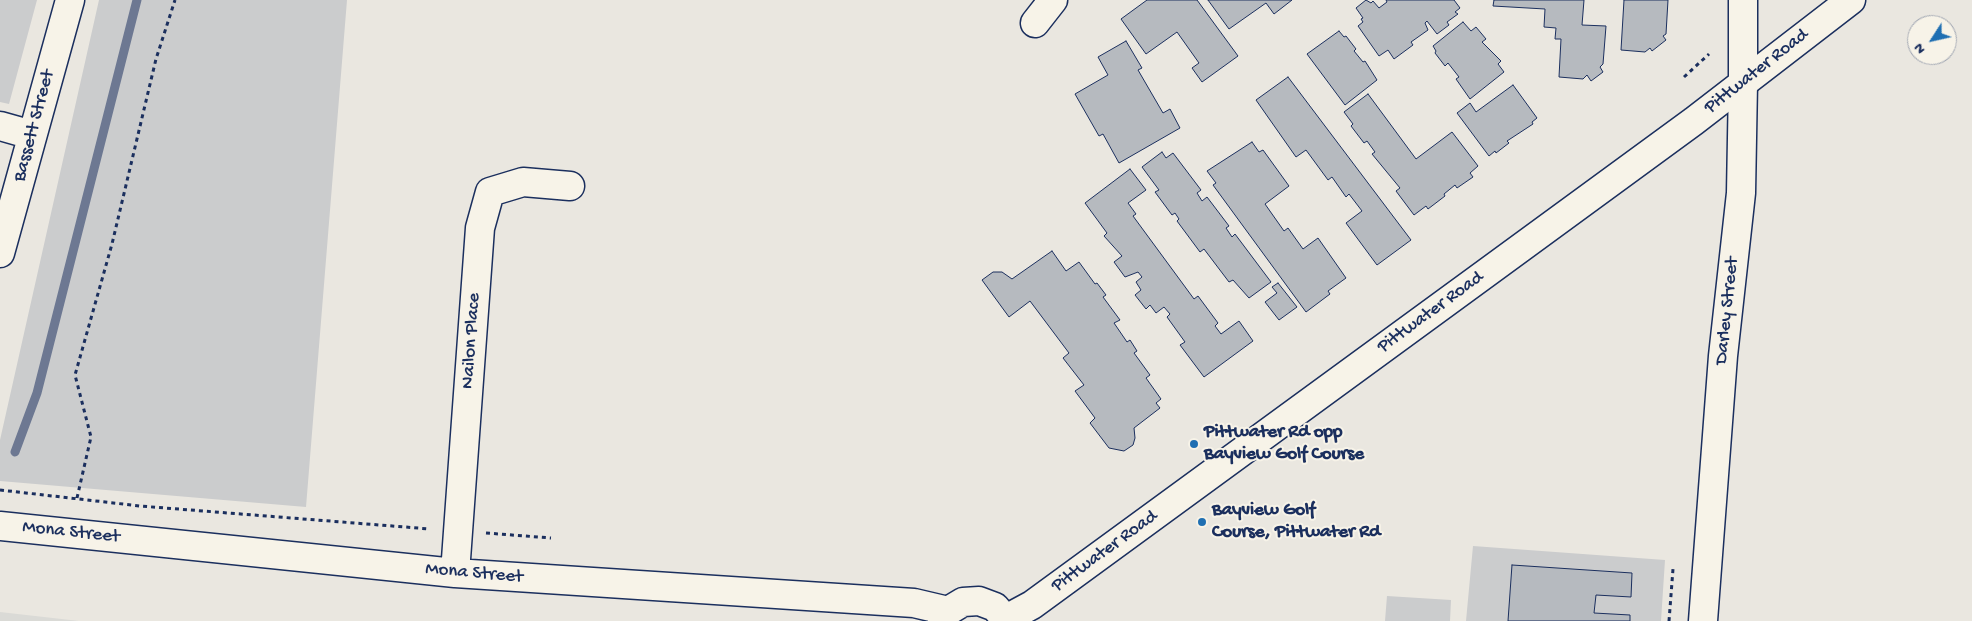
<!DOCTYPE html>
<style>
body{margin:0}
#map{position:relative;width:1972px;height:621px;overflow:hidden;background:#eae7e0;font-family:"Gochi Hand",sans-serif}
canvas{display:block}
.north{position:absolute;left:1907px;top:15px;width:50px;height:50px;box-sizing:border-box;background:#f7f3e8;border:1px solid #9fa5b1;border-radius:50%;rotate:235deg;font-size:14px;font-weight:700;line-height:20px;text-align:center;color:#1b2f5e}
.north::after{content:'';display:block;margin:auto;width:18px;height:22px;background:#1f6fb2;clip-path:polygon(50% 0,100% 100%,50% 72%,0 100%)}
</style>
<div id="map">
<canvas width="1972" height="621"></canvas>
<div class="north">N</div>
</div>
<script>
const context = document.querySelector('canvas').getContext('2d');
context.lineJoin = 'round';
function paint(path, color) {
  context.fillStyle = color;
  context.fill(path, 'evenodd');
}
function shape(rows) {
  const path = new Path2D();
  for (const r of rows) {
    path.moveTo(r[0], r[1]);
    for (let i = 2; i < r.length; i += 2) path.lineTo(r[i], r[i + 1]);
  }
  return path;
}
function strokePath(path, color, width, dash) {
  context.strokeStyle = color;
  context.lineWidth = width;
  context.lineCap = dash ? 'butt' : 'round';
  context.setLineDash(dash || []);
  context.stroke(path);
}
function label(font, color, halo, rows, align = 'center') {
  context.font = font + ' "Gochi Hand",sans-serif';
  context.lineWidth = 4;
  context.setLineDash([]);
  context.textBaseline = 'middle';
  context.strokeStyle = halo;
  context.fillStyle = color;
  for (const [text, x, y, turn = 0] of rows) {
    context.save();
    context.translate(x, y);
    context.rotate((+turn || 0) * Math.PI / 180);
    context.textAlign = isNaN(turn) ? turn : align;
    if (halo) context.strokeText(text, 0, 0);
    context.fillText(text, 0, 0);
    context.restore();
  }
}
paint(shape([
 [0,612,79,621,0,621]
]), '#dadad6');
paint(shape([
 [0,0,37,0,9,104,0,102],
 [99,0,347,0,306,507,0,481,0,440],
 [1473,546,1665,560,1661,621,1466,621],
 [1387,596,1451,600,1450,621,1385,621]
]), '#cbcccd');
strokePath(shape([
 [15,452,37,393,137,0]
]), '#6d7892', 9);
const building = shape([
 [1147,0,1197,0,1238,56,1202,82,1192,68,1199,63,1177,32,1146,54,1121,19,1147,0],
 [1208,0,1292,0,1274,14,1266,3,1229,29,1208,0],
 [1366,0,1371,3,1373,1,1379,8,1387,2,1386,0,1454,0,1460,8,1455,12,1458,14,1447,22,1449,25,1437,34,1427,21,1425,23,1428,30,1411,42,1413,45,1394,59,1388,50,1379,56,1358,26,1363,22,1361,19,1363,18,1356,8,1366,0],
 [1494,0,1584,0,1582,25,1606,26,1603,64,1600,67,1603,72,1591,81,1587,75,1583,79,1559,77,1561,39,1555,39,1556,28,1544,27,1545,9,1493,6,1494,0],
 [1624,0,1668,0,1666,34,1663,36,1666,40,1652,51,1650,48,1645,52,1621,50,1624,0],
 [1463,22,1471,31,1476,27,1486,39,1482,42,1501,61,1498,64,1504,72,1470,99,1456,79,1459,77,1448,63,1445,66,1435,53,1436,51,1433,46,1463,22],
 [1339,31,1344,37,1346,36,1356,49,1354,51,1363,62,1365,61,1377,80,1345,105,1307,54,1339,31],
 [1126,41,1142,68,1138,70,1163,113,1170,109,1180,128,1119,163,1103,134,1099,136,1075,94,1108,75,1098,57,1126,41],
 [1288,77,1411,240,1377,265,1346,223,1362,211,1349,194,1346,197,1332,177,1328,180,1306,150,1296,157,1256,100,1288,77],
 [1513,85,1537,118,1532,122,1533,124,1507,141,1509,143,1496,153,1495,151,1489,156,1457,113,1470,103,1476,112,1513,85],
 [1368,94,1416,159,1452,132,1478,166,1470,173,1473,177,1457,188,1455,185,1444,194,1445,196,1428,209,1426,206,1414,215,1396,191,1400,188,1372,154,1375,152,1367,141,1364,143,1351,126,1353,124,1344,112,1368,94],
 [1252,142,1259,152,1263,150,1289,186,1265,204,1284,231,1288,228,1303,249,1318,238,1346,278,1328,291,1330,294,1306,312,1213,185,1216,183,1207,171,1252,142],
 [1162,152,1166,158,1173,153,1201,190,1197,193,1202,201,1207,197,1229,226,1226,228,1232,237,1235,234,1271,282,1249,298,1233,280,1229,282,1204,249,1200,252,1177,221,1179,219,1175,213,1172,215,1155,192,1159,190,1142,167,1162,152],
 [1130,169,1146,190,1128,203,1136,214,1133,216,1194,299,1198,296,1218,323,1215,326,1221,334,1239,321,1253,341,1204,377,1180,345,1185,342,1167,317,1170,314,1164,307,1156,313,1150,305,1146,309,1135,295,1141,290,1136,282,1142,277,1138,272,1125,277,1114,262,1122,256,1104,236,1107,233,1085,203,1130,169],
 [1052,251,1066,271,1079,262,1095,284,1097,283,1106,295,1103,297,1120,320,1114,323,1127,342,1130,340,1137,351,1134,353,1150,375,1146,378,1161,399,1156,403,1160,408,1134,428,1135,438,1133,445,1124,451,1109,448,1090,423,1095,418,1075,391,1084,385,1063,358,1069,353,1030,301,1009,317,982,280,993,272,1002,272,1012,279,1052,251],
 [1278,283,1297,307,1279,320,1265,302,1277,293,1272,287,1278,283],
 [1512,565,1632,573,1631,597,1596,595,1594,613,1630,615,1630,621,1508,621,1512,565]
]);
paint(building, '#b6babf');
strokePath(building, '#1b2f5e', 1);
const minor = shape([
 [1035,23,1053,0],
 [0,126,32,135],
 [0,253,70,0],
 [0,526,455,573,914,603,948,611],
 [455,573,480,228,490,192,523,182,570,186],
 [1703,621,1723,356,1741,193,1743,83]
]);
const major = shape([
 [1743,83,1743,0],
 [1006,619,1032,605,1489,271,1694,121,1851,0],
 [942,621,948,611,963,602,979,601,995,607,1007,621]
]);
strokePath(minor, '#1b2f5e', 31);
strokePath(major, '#1b2f5e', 31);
strokePath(shape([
 [1684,77,1709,54],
 [0,490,140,506,430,529],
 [77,498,91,437,75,375,112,244,156,59,175,0],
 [486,533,551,538],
 [1669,621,1673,569]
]), '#1b2f5e', 3, [4, 4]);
strokePath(minor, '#f7f3e8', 28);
strokePath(major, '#f7f3e8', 28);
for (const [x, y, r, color] of [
 [1194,444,5,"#1f6fb2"],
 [1202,522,5,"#1f6fb2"]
]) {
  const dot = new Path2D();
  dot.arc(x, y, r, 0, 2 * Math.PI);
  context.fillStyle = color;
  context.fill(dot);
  strokePath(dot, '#f7f3e8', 2);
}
label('19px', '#1b2f5e', '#f7f3e8', [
 ["Pittwater Road",1757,72,-38],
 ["Bassett Street",35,126,-75],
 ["Darley Street",1728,311,-84],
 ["Pittwater Road",1431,313,-36],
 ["Nailon Place",472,341,-86],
 ["Mona Street",71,533,6],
 ["Pittwater Road",1105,552,-36],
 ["Mona Street",474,574,5]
]);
label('bold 19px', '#1b2f5e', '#f7f3e8', [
 ["Pittwater Rd opp",1204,433],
 ["Bayview Golf Course",1204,455],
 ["Bayview Golf",1212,511],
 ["Course, Pittwater Rd",1212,533]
], 'left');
</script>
